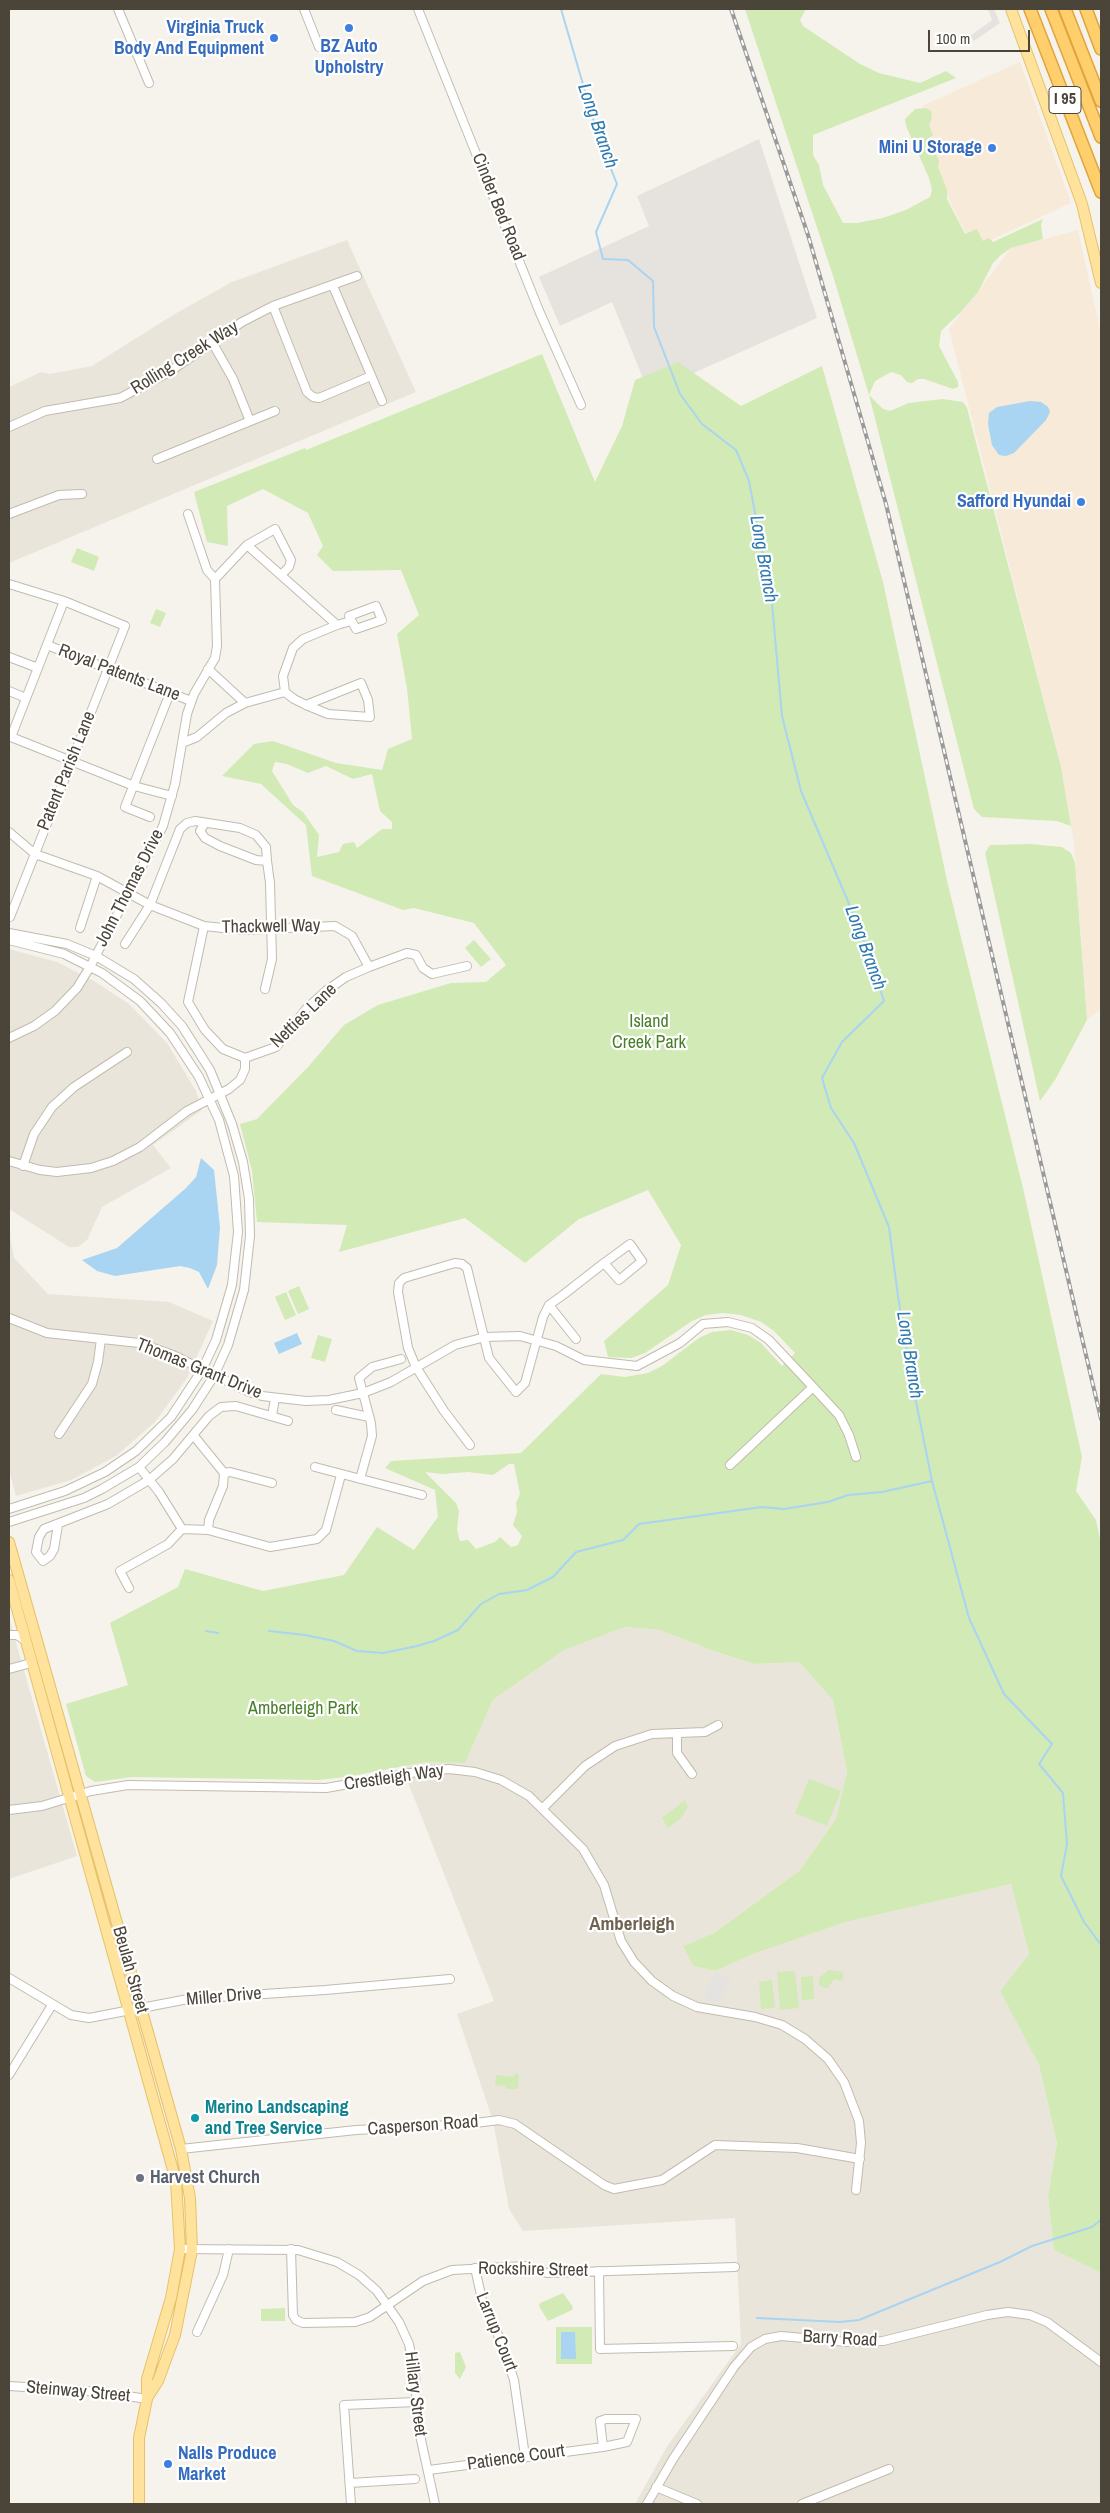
<!DOCTYPE html>
<style>
body{margin:0}
#map{position:relative;width:1110px;height:2513px;overflow:hidden;background:#f6f3ec;font-family:"Archivo Narrow",sans-serif}
canvas{display:block}
.frame{position:absolute;inset:0;border:10px solid #4b4439;pointer-events:none}
.scale{position:absolute;left:928px;top:30px;width:102px;height:22px;box-sizing:border-box;border:2px solid #4b4439;border-top:0;padding-left:6px;font-size:15px;line-height:18px;white-space:nowrap;color:#4b4439;-webkit-text-stroke:4px #fff;paint-order:stroke}
</style>
<div id="map">
<canvas width="1110" height="2513"></canvas>
<div class="frame"></div>
<div class="scale">100 m</div>
</div>
<script>
const context = document.querySelector('canvas').getContext('2d');
context.lineJoin = 'round';
function paint(path, color) {
  context.fillStyle = color;
  context.fill(path, 'evenodd');
}
function shape(rows) {
  const path = new Path2D();
  for (const r of rows) {
    path.moveTo(r[0], r[1]);
    for (let i = 2; i < r.length; i += 2) path.lineTo(r[i], r[i + 1]);
  }
  return path;
}
function strokePath(path, color, width, dash) {
  context.strokeStyle = color;
  context.lineWidth = width;
  context.lineCap = dash ? 'butt' : 'round';
  context.setLineDash(dash || []);
  context.stroke(path);
}
function label(font, color, halo, rows, align = 'center') {
  context.font = font + ' "Archivo Narrow",sans-serif';
  context.lineWidth = 4.5;
  context.setLineDash([]);
  context.textBaseline = 'middle';
  context.strokeStyle = halo;
  context.fillStyle = color;
  for (const [text, x, y, turn = 0] of rows) {
    context.save();
    context.translate(x, y);
    context.rotate((+turn || 0) * Math.PI / 180);
    context.textAlign = isNaN(turn) ? turn : align;
    if (halo) context.strokeText(text, 0, 0);
    context.fillText(text, 0, 0);
    context.restore();
  }
}
paint(shape([
 [347,240,416,392,9,563,9,387,41,372,50,374,92,366,173,315,232,282],
 [9,949,57,962,94,981,129,1004,167,1043,196,1091,202,1110,153,1145,171,1168,102,1207,87,1240,78,1247,69,1247,9,1209],
 [9,1231,14,1258,48,1294,169,1302,213,1321,187,1378,155,1422,116,1456,71,1480,16,1496,9,1470],
 [9,1618,77,1856,9,1879],
 [625,1627,660,1630,708,1649,754,1664,799,1662,833,1700,847,1772,836,1819,799,1871,714,1933,683,1946,693,1966,715,1971,756,1953,846,1922,1011,1884,1029,1954,1000,1991,1039,2065,1057,2143,1048,2196,1054,2250,1101,2273,1101,2504,635,2504,668,2445,741,2344,735,2218,523,2231,509,2209,493,2121,457,2014,494,2001,402,1767,426,1762,465,1763,493,1700,564,1650]
]), '#eae5da');
paint(shape([
 [1020,62,1071,203,973,248,945,191,922,106],
 [1078,230,1101,334,1101,1009,1087,1020,1074,843,1061,767,949,329,1011,248]
]), '#f7ead8');
paint(shape([
 [759,139,817,318,649,393,612,302,560,326,539,277,649,226,637,196]
]), '#e6e2dd');
paint(shape([
 [745,9,806,9,800,20,803,26,860,64,879,73,920,83,946,71,956,78,813,135,813,155,819,165,823,185,843,223,857,223,883,218,906,210,930,197,932,190,929,178,906,126,905,119,915,109,926,108,931,111,932,118,929,125,933,135,928,139,939,161,938,167,947,190,947,199,965,234,977,229,983,241,989,238,993,242,1043,219,1041,225,1043,239,1011,248,1001,255,993,263,978,292,961,312,941,331,939,346,958,382,958,387,953,389,924,379,918,379,912,383,907,382,901,375,891,372,875,381,869,395,883,409,890,411,909,403,943,399,963,402,967,408,1061,767,1071,826,1057,821,982,817,974,809,869,395,834,279],
 [542,354,595,482,622,426,635,380,678,362,741,406,822,366,883,582,948,885,1023,1188,1082,1457,1076,1491,1096,1520,1101,1544,1101,2273,1054,2250,1048,2196,1057,2143,1039,2065,1000,1991,1029,1954,1011,1884,846,1922,756,1953,715,1971,693,1966,683,1946,714,1933,799,1871,836,1819,847,1772,833,1700,799,1662,754,1664,708,1649,660,1630,625,1627,564,1650,493,1700,465,1763,426,1762,346,1777,319,1780,132,1777,95,1782,86,1776,66,1704,128,1685,110,1623,178,1587,185,1569,263,1591,344,1575,377,1527,414,1550,438,1517,435,1490,385,1468,391,1461,521,1453,601,1374,625,1377,648,1373,662,1366,699,1338,712,1332,731,1330,748,1335,761,1343,782,1366,795,1353,774,1331,761,1322,741,1315,723,1313,706,1315,692,1321,645,1353,631,1358,608,1357,604,1341,668,1285,681,1245,648,1190,579,1219,525,1263,465,1218,339,1252,347,1225,257,1222,252,1171,240,1124,257,1119,308,1067,344,1025,378,1005,451,983,486,982,506,965,474,923,414,908,403,910,312,876,306,825,261,784,222,776,254,744,273,741,336,763,382,770,388,749,412,739,407,688,397,634,419,615,401,570,333,571,317,555,323,546,308,513,263,489,227,506,228,546,207,542,194,492,305,448,306,450],
 [275,762,287,764,308,773,326,766,353,779,372,774,380,811,392,822,392,829,382,829,357,848,354,842,343,844,339,852,317,857,319,835,303,812,293,805,272,771],
 [509,1464,514,1464,520,1494,516,1503,517,1512,513,1525,522,1536,518,1545,511,1547,500,1537,495,1542,476,1549,468,1540,460,1541,457,1530,459,1511,456,1503,425,1472,442,1474,468,1472,493,1475],
 [77,548,99,557,94,571,71,562],
 [156,609,166,613,160,627,150,623],
 [1030,844,1062,847,1071,853,1075,863,1087,1020,1055,1080,1040,1101,985,853,990,845],
 [474,940,491,959,481,967,465,948],
 [299,1286,309,1309,298,1314,288,1291],
 [286,1292,296,1315,285,1320,275,1297],
 [318,1335,332,1339,325,1362,311,1358],
 [809,1779,841,1791,827,1826,795,1813],
 [685,1800,688,1807,681,1818,668,1828,662,1818],
 [829,1970,843,1972,843,1979,841,1981,834,1979,828,1988,824,1988,819,1985,819,1978],
 [795,1971,799,2008,780,2010,777,1972],
 [813,1976,814,1999,802,2000,801,1977],
 [772,1980,775,2008,761,2009,759,1982],
 [515,2073,519,2074,518,2089,506,2089,505,2086,495,2085,496,2075,513,2077],
 [563,2293,573,2307,572,2310,548,2321,539,2306,540,2303],
 [285,2308,285,2321,261,2321,261,2309],
 [556,2327,592,2327,592,2364,556,2364],
 [460,2352,466,2367,460,2379,455,2373,455,2353]
]), '#d2eab5');
paint(shape([
 [988,9,994,9,1000,23,974,41,970,36,992,20],
 [717,1972,731,1982,717,2003,704,2001,707,1996,703,1993]
]), '#e5e3e0');
paint(shape([
 [1030,401,1041,402,1048,407,1050,412,1046,420,1014,453,1006,456,999,455,992,445,988,424,989,413,997,407],
 [201,1158,214,1170,220,1227,217,1265,208,1289,199,1272,190,1268,180,1266,115,1276,97,1271,82,1260,117,1248,186,1188,196,1177],
 [297,1333,302,1344,279,1354,274,1343],
 [561,2332,575,2332,576,2359,561,2359]
]), '#a9d4f2');
strokePath(shape([
 [561,9,599,139,617,184,596,232,603,259,628,260,653,281,654,327,680,394,702,424,736,450,749,481,772,603,782,716,801,791,861,932,884,1001,842,1042,822,1078,831,1108,854,1143,889,1227,898,1296,912,1382,932,1481,969,1618,1004,1694,1052,1744,1039,1764,1063,1793,1067,1844,1061,1876,1084,1922,1101,1945],
 [206,1631,218,1633],
 [269,1631,305,1635,334,1641,357,1651,383,1653,417,1646,434,1641,458,1630,481,1604,499,1594,527,1590,553,1577,576,1552,623,1540,639,1524,762,1507,784,1509,828,1502,848,1495,882,1492,932,1481],
 [757,2318,840,2322,859,2320,1000,2262,1032,2246,1092,2227,1101,2220]
]), '#a9d4f2', 2);
const minor = shape([
 [118,9,149,83],
 [304,9,319,47],
 [418,9,540,313,581,405],
 [333,286,382,401],
 [273,306,307,392,313,397,319,398,371,376],
 [212,342,233,379,250,421],
 [9,427,45,411,120,398,169,372,242,322,273,306,357,276],
 [157,459,275,411],
 [9,514,59,495,82,494],
 [281,575,289,567,291,560,275,529,247,545,337,625],
 [215,579,247,545],
 [9,584,64,601,125,626,10,917],
 [64,601,11,737,134,786,172,796],
 [376,606,382,620,356,629,349,616,376,606],
 [47,645,191,701],
 [9,657,38,668],
 [208,669,245,703,285,692],
 [9,691,26,698],
 [285,692,294,699,306,705,328,714,370,717,368,700,361,683,306,705],
 [285,692,283,676,293,648,303,639,337,625,351,621],
 [182,743,197,737,226,713,245,703],
 [150,817,125,807,170,693],
 [205,823,200,831,205,838,220,846,256,860,267,861,270,883,272,959,265,989],
 [9,832,35,854,97,876,150,905,204,926,242,930,335,926,352,936,369,967],
 [204,926,188,1002,205,1030,223,1049,245,1058,276,1047,306,1009,327,990,346,977,369,967,407,953,416,955,423,968,432,974,467,966],
 [80,928,97,876],
 [9,933,67,944,96,956,134,979,161,1003,182,1026,210,1070,232,1124,243,1162,249,1199,250,1236,244,1290,228,1345,214,1376,192,1410,165,1442,139,1467,102,1489,84,1498,9,1522],
 [9,940,64,954,102,973,140,1001,170,1033,199,1077,219,1120,234,1176,238,1232,232,1285,216,1340,202,1370,171,1417,136,1451,105,1472,65,1491,9,1509],
 [125,944,150,905,180,829,187,823,195,821,240,828,256,835,266,847,267,861],
 [9,1038,34,1026,55,1011,77,988,90,967,163,826,175,784,187,714,194,694,215,658,217,646,215,579,207,570,188,514],
 [9,1161,40,1170,57,1172,91,1168,113,1161,140,1147,187,1111,229,1089,240,1080,245,1069,245,1058],
 [23,1166,34,1134,52,1107,74,1087,127,1052],
 [549,1305,576,1339],
 [9,1318,47,1333,139,1343,173,1355,249,1392,262,1396,306,1401,329,1400,363,1393,391,1382,455,1345,485,1337,520,1336,556,1346,584,1360,637,1366,680,1343,703,1324,728,1322,752,1328,769,1340,813,1387,730,1465],
 [813,1387,839,1415,849,1435,856,1457],
 [336,1410,369,1417],
 [272,1416,275,1398],
 [59,1434,92,1384,98,1362,101,1339],
 [194,1436,224,1473,223,1486,209,1520,208,1530],
 [470,1445,444,1411,416,1367,408,1348,398,1292,399,1283,404,1278,455,1263,462,1264,467,1268,489,1358,516,1392,525,1383,543,1317,549,1305,563,1295,604,1263,630,1244,642,1261,619,1280,604,1263],
 [139,1467,159,1492,182,1529],
 [315,1467,422,1495],
 [224,1473,230,1472,272,1483],
 [360,1479,372,1436,371,1423,359,1378,372,1367,401,1359],
 [58,1525,54,1549,50,1556,43,1561,36,1552,39,1537,44,1529,108,1504,149,1480,173,1459,209,1416,221,1407,236,1406,288,1421],
 [182,1529,208,1530,270,1547,317,1539,326,1530,341,1475],
 [129,1588,120,1571,168,1544,182,1529],
 [9,1635,17,1635,25,1640],
 [9,1669,31,1663],
 [677,1733,677,1753,692,1774],
 [543,1808,585,1766,615,1746,652,1734,705,1732,718,1725],
 [9,1810,42,1806,91,1791,128,1785,326,1788,422,1771,449,1769,475,1772,501,1780,529,1796,583,1849,604,1885,621,1941,634,1962,652,1981,673,1996,697,2007,755,2017,782,2025,805,2039,828,2059,844,2082,859,2121,861,2143,856,2190],
 [9,1978,71,2015,89,2018,188,1999,325,1990,450,1979],
 [9,2075,52,2005],
 [181,2149,356,2130,468,2124,499,2120,515,2124,604,2185,614,2189,662,2180,715,2145,797,2148,860,2159],
 [180,2249,298,2250,337,2262,359,2275,377,2291,399,2322,409,2344,415,2375,418,2426,435,2504],
 [291,2249,293,2315,296,2320,303,2323,355,2322,370,2317,423,2281,452,2270,526,2266,547,2273,735,2267],
 [475,2268,483,2304,500,2339,514,2380,525,2456],
 [599,2271,600,2349,733,2346],
 [197,2332,223,2275,229,2249],
 [9,2386,101,2392,147,2399],
 [606,2419,636,2419,627,2442,603,2447,600,2421,606,2419],
 [429,2470,603,2447],
 [350,2483,415,2479],
 [656,2487,697,2504],
 [351,2504,344,2405,416,2402],
 [647,2504,673,2459,734,2367,751,2347,765,2339,781,2336,848,2342,883,2341,987,2315,1008,2312,1030,2315,1047,2322,1101,2362],
 [802,2504,889,2469]
]);
const major = shape([
 [1011,9,1082,204,1101,283],
 [9,1542,181,2149,190,2198,192,2250,175,2335,158,2381,147,2398],
 [9,1580,176,2181,180,2249,171,2298,147,2379,147,2399,139,2438,139,2504]
]);
const highway = shape([
 [1030,9,1101,192],
 [1051,9,1101,137],
 [1065,9,1101,101],
 [1086,9,1101,49]
]);
strokePath(minor, '#c2bbae', 10);
strokePath(major, '#e6c16a', 12);
strokePath(highway, '#e0a43c', 14);
strokePath(minor, '#fff', 8);
strokePath(major, '#ffe39c', 10);
strokePath(highway, '#ffcf6e', 11);
const rail = shape([
 [731,9,808,235,886,504,1101,1419]
]);
strokePath(rail, '#9a9a9a', 4);
strokePath(rail, '#fff', 2, [5.5]);
for (const [x, y, r, color] of [
 [349,28,5,"#3f7fe0"],
 [274,38,5,"#3f7fe0"],
 [992,148,5,"#3f7fe0"],
 [1081,502,5,"#3f7fe0"],
 [195,2118,5,"#0f9aa8"],
 [140,2178,5,"#6b7280"],
 [168,2464,5,"#3f7fe0"]
]) {
  const dot = new Path2D();
  dot.arc(x, y, r, 0, 2 * Math.PI);
  context.fillStyle = color;
  context.fill(dot);
  strokePath(dot, '#fff', 2);
}
for (const [x, y, w] of [
 [1065,100,32]
]) {
  const box = new Path2D();
  box.roundRect(x - w / 2, y - 13.5, w, 27, 4);
  context.fillStyle = '#fff';
  context.fill(box);
  strokePath(box, '#4b4439', 1);
}
label('bold 16px', '#4b4439', null, [
 ["I 95",1065,100]
]);
label('bold 18px', '#366cbe', '#fff', [
 ["Virginia Truck",264,28],
 ["Body And Equipment",264,49],
 ["BZ Auto",349,47,"center"],
 ["Upholstry",349,68,"center"],
 ["Mini U Storage",982,148],
 ["Safford Hyundai",1071,502],
 ["Nalls Produce",178,2454,"left"],
 ["Market",178,2475,"left"]
], 'right');
label('18px', '#4b4439', '#fff', [
 ["Cinder Bed Road",498,207,68],
 ["Rolling Creek Way",185,358,-32],
 ["Royal Patents Lane",119,673,21],
 ["Patent Parish Lane",67,771,-68],
 ["John Thomas Drive",130,888,-63],
 ["Thackwell Way",271,927,-1],
 ["Netties Lane",304,1016,-44],
 ["Thomas Grant Drive",199,1369,22],
 ["Crestleigh Way",394,1778,-8],
 ["Beulah Street",130,1970,74],
 ["Miller Drive",224,1997,-5],
 ["Casperson Road",423,2126,-4],
 ["Rockshire Street",533,2270,1],
 ["Larrup Court",496,2332,68],
 ["Barry Road",840,2339,3],
 ["Steinway Street",78,2392,5],
 ["Hillary Street",415,2394,83],
 ["Patience Court",516,2458,-8]
]);
label('18px', '#4a7f2a', '#fff', [
 ["Island",649,1022],
 ["Creek Park",649,1043],
 ["Amberleigh Park",303,1709]
]);
label('bold 18px', '#0d838f', '#fff', [
 ["Merino Landscaping",205,2108],
 ["and Tree Service",205,2129]
], 'left');
label('bold 18px', '#5b616d', '#fff', [
 ["Harvest Church",150,2178]
], 'left');
label('italic 19px', '#2e7ab2', '#fff', [
 ["Long Branch",597,126,71],
 ["Long Branch",763,559,80],
 ["Long Branch",865,948,70],
 ["Long Branch",909,1355,81]
]);
label('bold 19px', '#6e6250', '#fff', [
 ["Amberleigh",632,1925]
]);
</script>
